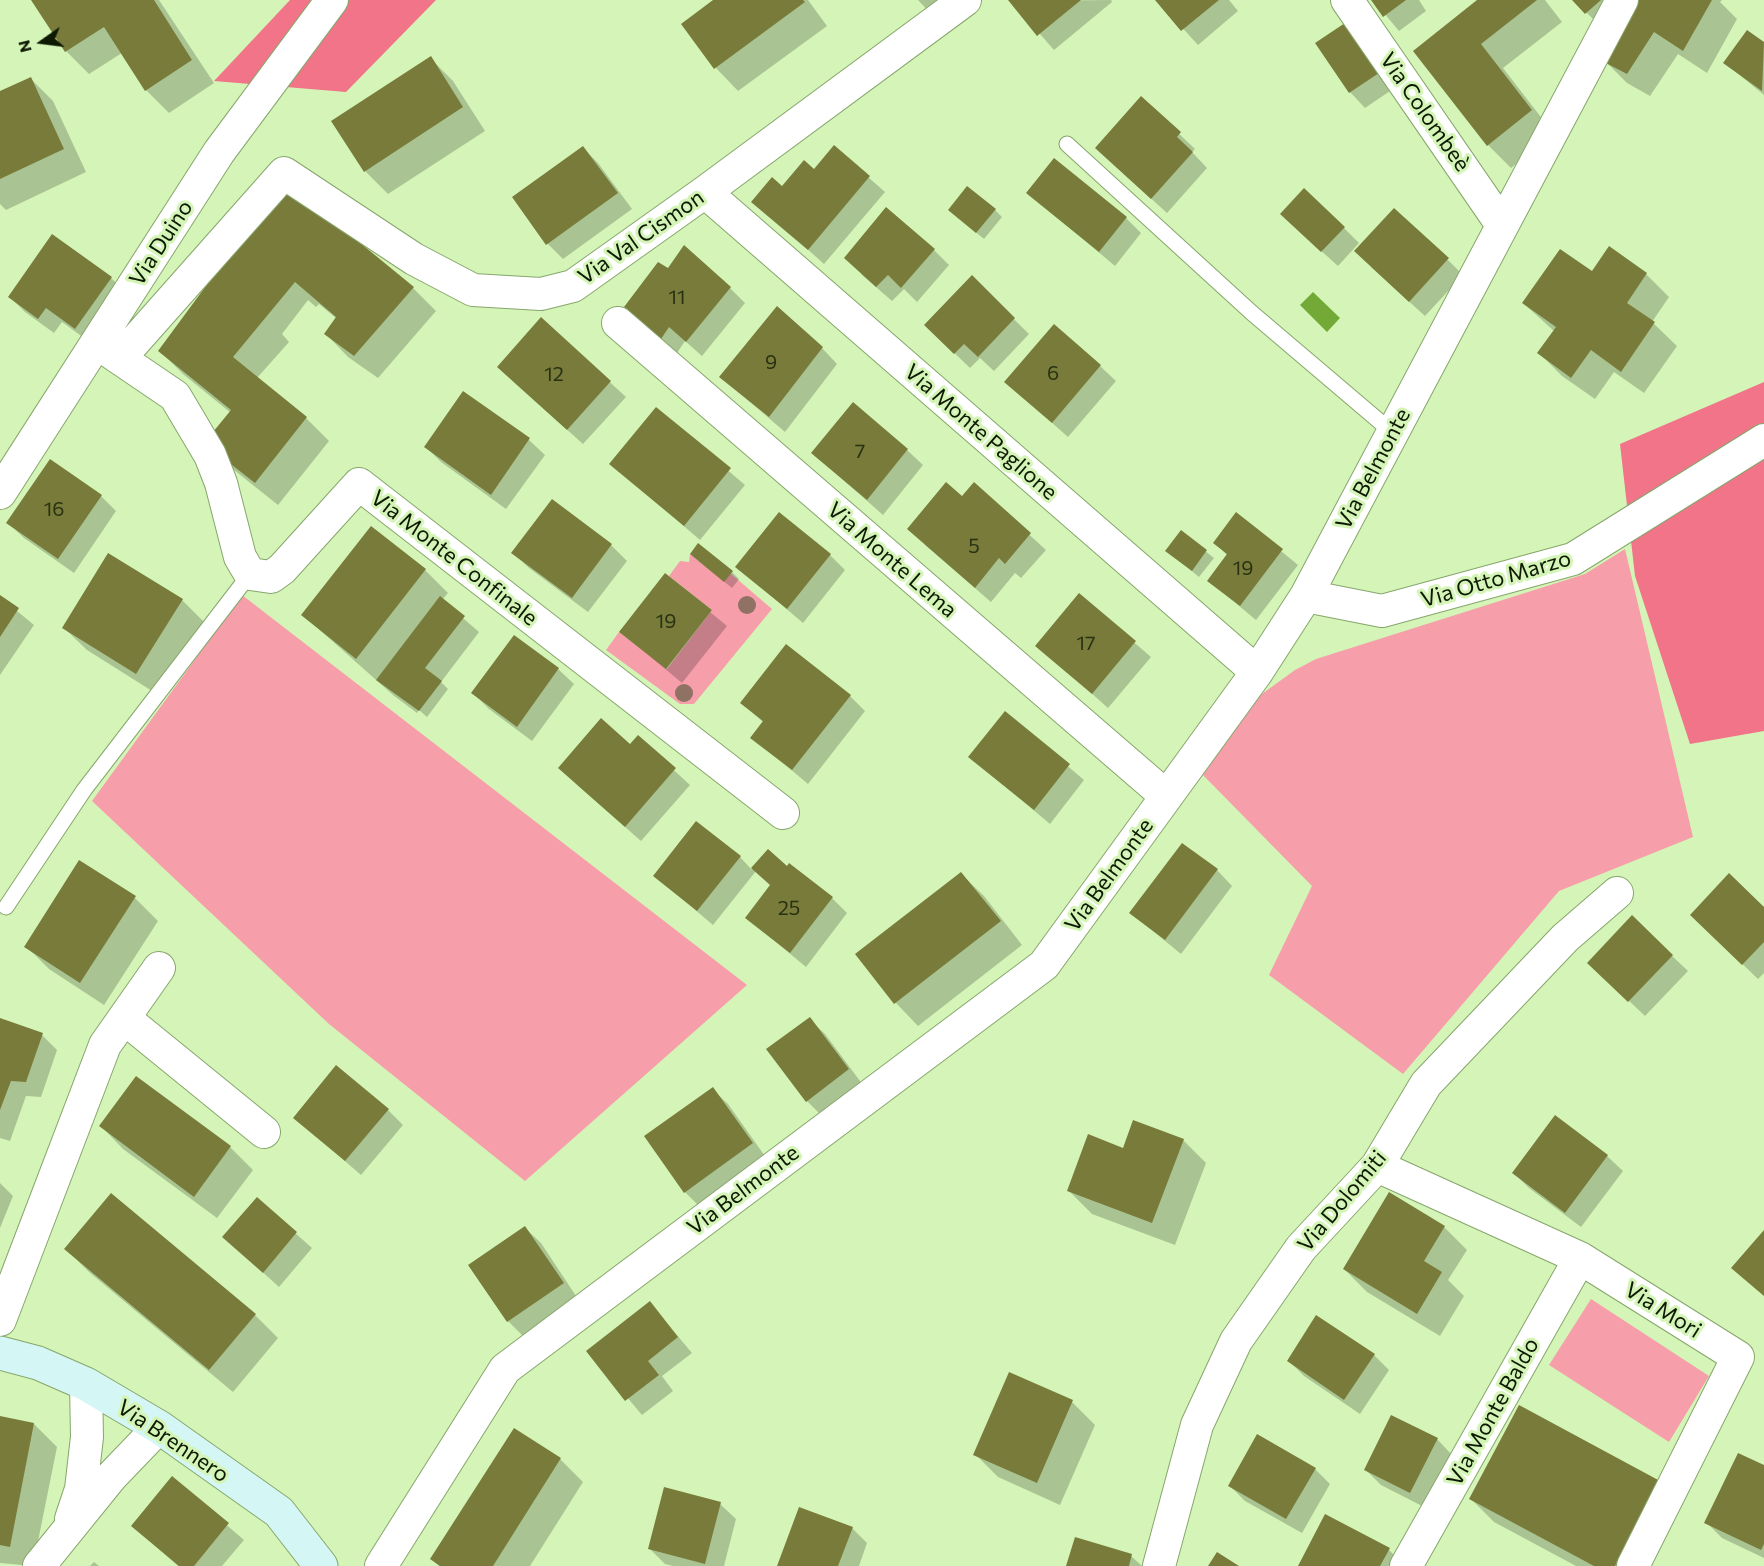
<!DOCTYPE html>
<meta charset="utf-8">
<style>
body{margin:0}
#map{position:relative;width:1764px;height:1566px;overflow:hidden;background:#d4f5b7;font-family:Commissioner,sans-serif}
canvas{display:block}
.north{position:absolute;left:12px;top:12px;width:60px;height:60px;-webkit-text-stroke:4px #d4f5b7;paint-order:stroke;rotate:256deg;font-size:16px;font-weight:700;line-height:24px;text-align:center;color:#0e1904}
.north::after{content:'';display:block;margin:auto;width:21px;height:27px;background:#0e1904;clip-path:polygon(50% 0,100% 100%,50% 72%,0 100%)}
</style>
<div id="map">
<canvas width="1764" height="1566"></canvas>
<div class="north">N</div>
</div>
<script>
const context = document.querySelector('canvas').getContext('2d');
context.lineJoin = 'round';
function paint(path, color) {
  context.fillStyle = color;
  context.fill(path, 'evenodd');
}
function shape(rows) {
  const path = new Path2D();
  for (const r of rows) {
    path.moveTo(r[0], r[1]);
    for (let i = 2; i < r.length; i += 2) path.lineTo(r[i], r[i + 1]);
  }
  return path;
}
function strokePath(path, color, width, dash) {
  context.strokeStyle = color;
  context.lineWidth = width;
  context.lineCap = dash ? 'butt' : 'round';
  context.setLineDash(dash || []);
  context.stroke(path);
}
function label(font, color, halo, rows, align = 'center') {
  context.font = font + ' Commissioner,sans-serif';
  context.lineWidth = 6;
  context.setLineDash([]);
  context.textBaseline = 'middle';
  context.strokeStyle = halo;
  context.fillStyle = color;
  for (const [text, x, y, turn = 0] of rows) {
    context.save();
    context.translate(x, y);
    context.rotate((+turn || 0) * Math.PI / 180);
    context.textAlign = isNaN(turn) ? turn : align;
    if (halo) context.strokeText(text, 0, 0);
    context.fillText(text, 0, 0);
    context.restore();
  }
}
paint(shape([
 [1625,549,1693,837,1559,891,1403,1074,1269,975,1312,886,1203,775,1255,699,1295,670,1316,659,1585,574],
 [690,554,724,581,730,573,772,609,694,704,680,704,606,650,619,632,667,669,712,610,669,576,680,561,689,562],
 [242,595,747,985,525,1181,329,1024,92,801],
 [1591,1299,1709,1376,1669,1442,1549,1365]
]), '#f69eaa');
paint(shape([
 [290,0,436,0,346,92,214,81],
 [1764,382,1764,731,1690,744,1635,576,1620,444]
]), '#f27489');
paint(shape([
 [1313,292,1340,318,1327,332,1300,305]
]), '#73a936');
paint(shape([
 [33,0,159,0,214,83,169,113,146,90,122,53,89,74,66,51],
 [716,0,808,0,827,26,738,91,716,68,683,24],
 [918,0,956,0,933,16],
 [1111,0,1112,2,1054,50,1011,1],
 [1157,0,1229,0,1238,11,1198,45],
 [1373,0,1419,0,1426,11,1399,31],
 [1480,0,1545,0,1562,22,1503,68,1554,134,1511,168,1488,145,1415,51],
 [1574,0,1633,0,1602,28],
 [1636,0,1722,0,1720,2,1737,19,1707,73,1678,54,1650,96,1627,83,1604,60],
 [1345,25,1393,89,1365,108,1350,92],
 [1747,32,1764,44,1764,95,1725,63],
 [430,58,453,81,485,131,388,194,365,171],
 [30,78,53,101,86,172,6,210,0,204,0,92],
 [1141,98,1195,149,1192,152,1207,168,1167,213,1112,163],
 [834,147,885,192,824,264,767,213,783,188,814,171],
 [583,148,598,163,632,209,563,259,548,244,514,198],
 [288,186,413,288,436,311,378,378,348,357,326,334,337,319,319,304,316,307,308,300,282,334,289,342,257,378,306,418,329,441,278,505,229,466,231,413,183,374,160,351],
 [1028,193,1126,218,1141,233,1115,266],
 [995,210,1002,217,984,239,957,217],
 [1344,228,1359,243,1338,266,1297,229],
 [53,236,111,278,127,293,91,343,62,322,54,333,25,312,10,297],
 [1610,248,1646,274,1669,297,1652,322,1677,346,1644,393,1614,372,1595,399,1562,376,1539,353,1554,331,1523,303,1592,273],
 [934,250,949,265,917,302,904,289,892,301,861,274],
 [1448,260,1463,275,1425,316,1371,267],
 [668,270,730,288,745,303,702,356,685,341,677,353,626,307],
 [972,278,1029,334,994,371,980,358,970,368,941,340],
 [541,319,626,397,583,444,514,382],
 [822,348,837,364,785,432,721,377],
 [1100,366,1116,381,1068,437,1006,382],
 [464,393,529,440,545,455,506,509,441,462,426,447],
 [656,409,745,485,700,540,611,464],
 [907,450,923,465,883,515,813,453],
 [974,484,1046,550,1021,578,1015,573,991,602,924,544],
 [101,496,116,511,74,573,24,538,8,523],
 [553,501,611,545,627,561,588,612,529,568,513,553],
 [1236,514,1298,565,1256,620,1209,581,1228,556,1215,543],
 [371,528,425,570,448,593,442,600,479,632,441,682,448,689,427,717,419,710,417,713,393,695,303,615],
 [1181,532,1214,558,1199,577,1167,551],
 [830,555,845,570,803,623,737,567],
 [699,561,732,572,739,579,732,588],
 [665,575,727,626,682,683,621,632],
 [1079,595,1151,657,1108,708,1037,645],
 [0,597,34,625,0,675],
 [182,600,205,623,160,696,87,650,64,628],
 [515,637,558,669,574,684,532,741,489,709,473,693],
 [850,696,865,711,808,784,752,737,764,723,742,703],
 [1005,713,1084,780,1050,824,970,757],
 [638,737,690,785,641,841,575,783,630,746],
 [768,851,787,868,832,898,847,913,806,967,747,918,772,886,756,871,713,925,655,876,740,857,752,870],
 [1217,870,1232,886,1181,954,1131,913],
 [961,874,984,896,1022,945,918,1026,896,1003,857,954],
 [135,898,158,921,104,1005,49,969,26,946],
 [1764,909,1764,973,1758,979,1707,930],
 [1632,918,1688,971,1645,1016,1605,978],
 [809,1019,825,1034,863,1085,822,1116,807,1101],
 [0,1020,42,1035,57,1050,41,1097,26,1096,10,1141,0,1138],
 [136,1078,230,1147,253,1170,217,1218,123,1149,101,1126],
 [712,1089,728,1104,767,1159,700,1207,685,1192],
 [388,1110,403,1125,361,1175,295,1118],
 [1556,1117,1607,1156,1623,1171,1581,1227,1529,1188,1514,1173],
 [1183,1140,1206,1163,1175,1245,1092,1214,1069,1191,1124,1149],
 [0,1183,13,1196,0,1228],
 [257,1199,312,1248,279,1287,224,1237],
 [1444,1227,1467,1250,1448,1280,1464,1296,1440,1336,1367,1292,1344,1269],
 [525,1228,541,1243,578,1299,523,1336,508,1321],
 [66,1249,255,1315,278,1338,233,1392,89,1272],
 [650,1303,692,1353,662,1376,673,1391,642,1415,588,1351],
 [1374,1355,1389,1370,1360,1414,1304,1376,1289,1361],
 [1010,1374,1072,1402,1095,1425,1060,1505,998,1477,975,1454],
 [0,1417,34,1424,57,1447,33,1566,0,1563],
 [514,1430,560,1459,583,1482,530,1566,439,1566,432,1559],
 [1437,1439,1452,1455,1426,1508,1381,1485,1366,1470],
 [1764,1467,1764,1558,1722,1538,1706,1522],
 [1315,1469,1330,1484,1302,1533,1245,1501,1230,1486],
 [172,1478,244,1540,222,1566,178,1566,133,1526],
 [1659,1482,1682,1505,1650,1566,1576,1566,1494,1522,1471,1499],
 [720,1504,736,1519,724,1566,673,1566,665,1564,650,1549],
 [852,1528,867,1543,859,1566,779,1566],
 [1389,1550,1405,1566,1299,1566],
 [1131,1556,1142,1566,1068,1566],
 [94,1562,99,1566,90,1566]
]), '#0003');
paint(shape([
 [31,0,154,0,192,60,145,91,104,27,65,52],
 [713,0,803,0,805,2,714,69,681,24],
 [1008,0,1081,0,1037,36],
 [1155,0,1219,0,1181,31],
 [1371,0,1406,0,1383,17],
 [1477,0,1537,0,1481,44,1532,110,1487,146,1413,51],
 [1572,0,1601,0,1585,14],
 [1634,0,1712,0,1683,51,1654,32,1627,74,1602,61],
 [1345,23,1379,73,1349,93,1315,43],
 [1747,30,1764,42,1762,91,1723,63],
 [431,56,463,107,364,172,331,121],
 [31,77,64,149,0,179,0,91],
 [1141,96,1181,132,1177,137,1193,152,1151,199,1095,148],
 [834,145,870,176,808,250,751,202,772,177,782,186,804,160,814,169],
 [583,146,618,193,546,245,512,197],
 [1054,158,1127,217,1099,252,1026,193],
 [288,184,414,287,354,356,324,334,336,317,295,282,233,357,307,417,255,483,204,443,231,410,158,351,214,275],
 [967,186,996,209,976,233,948,210],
 [1304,188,1345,227,1321,252,1280,214],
 [886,207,935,249,901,288,888,275,876,287,844,258],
 [1394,208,1449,258,1409,302,1354,251],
 [52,234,112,277,75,329,46,308,38,319,8,297],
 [684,245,731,287,686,342,669,327,661,339,624,307,658,262,668,268],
 [1609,246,1647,273,1627,303,1655,322,1621,372,1591,350,1571,378,1537,353,1556,327,1522,303,1560,249,1592,271],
 [972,275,1015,318,978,357,964,344,954,354,924,325],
 [777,306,823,347,769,417,719,377],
 [541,317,611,381,567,430,497,367],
 [1054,324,1101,365,1052,423,1004,382],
 [463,391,530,438,491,495,424,447],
 [853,402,908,449,867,500,811,453],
 [656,407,731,468,684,526,609,464],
 [50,459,102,495,58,559,6,523],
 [946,482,962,496,974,482,1031,533,1005,564,999,558,975,588,907,529],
 [552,499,612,544,572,598,511,553],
 [779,512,831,554,787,609,735,567],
 [1236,512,1283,549,1240,606,1207,581,1227,554,1213,543],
 [371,526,426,569,356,659,301,615],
 [1181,530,1207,550,1192,571,1165,551],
 [698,543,733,571,724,582,690,554],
 [108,553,183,599,136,674,62,628],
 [665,573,712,610,666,669,619,632],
 [1079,593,1136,641,1092,694,1035,646],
 [0,595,19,608,0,637],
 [440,596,465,616,425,668,442,681,419,711,376,680],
 [514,635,559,668,517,727,471,693],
 [786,644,851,695,792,770,750,738,763,721,740,703],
 [1005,711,1070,764,1034,810,968,757],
 [601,718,630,744,638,735,676,768,625,827,558,768],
 [696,821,741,856,697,911,653,876],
 [1182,843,1218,869,1165,940,1129,913],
 [768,849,787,866,789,863,833,897,790,953,745,918,770,885,751,868],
 [79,860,136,896,80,983,24,947],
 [961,872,1001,921,894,1004,855,954],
 [1729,873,1764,907,1764,942,1742,965,1690,915],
 [1632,915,1673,955,1628,1002,1587,963],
 [810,1017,849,1069,806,1102,766,1049],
 [0,1018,43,1033,26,1082,11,1081,0,1110],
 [336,1065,389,1109,345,1161,293,1118],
 [136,1076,231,1146,194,1197,99,1126],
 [713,1087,753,1143,684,1193,644,1136],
 [1555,1115,1608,1155,1565,1213,1512,1173],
 [1133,1120,1184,1139,1152,1223,1067,1191,1088,1134,1123,1148],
 [1389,1192,1445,1226,1424,1261,1442,1272,1417,1314,1343,1269],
 [111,1193,256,1314,209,1370,64,1249],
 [257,1197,297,1232,263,1273,222,1237],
 [525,1226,564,1283,507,1322,468,1265],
 [1764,1230,1764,1296,1731,1268],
 [650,1301,678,1337,648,1361,659,1375,625,1401,586,1351],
 [1316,1315,1375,1354,1344,1400,1287,1361],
 [1009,1372,1073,1400,1037,1483,973,1455],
 [1519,1405,1660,1481,1615,1566,1594,1566,1469,1499],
 [1391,1415,1438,1438,1410,1493,1364,1470],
 [0,1416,34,1423,10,1547,0,1545],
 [514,1428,561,1458,493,1566,440,1566,430,1559],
 [1257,1434,1316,1468,1286,1519,1228,1486],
 [1738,1453,1764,1465,1764,1544,1761,1550,1704,1523],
 [172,1476,229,1523,194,1566,179,1566,131,1526],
 [664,1487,721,1502,705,1564,648,1549],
 [799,1507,853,1527,838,1566,777,1566],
 [1325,1514,1390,1548,1380,1566,1298,1566],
 [1075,1537,1132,1554,1129,1566,1066,1566],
 [1217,1552,1239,1566,1208,1566]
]), '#787b3a');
const lane = shape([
 [1067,144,1252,313,1392,432],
 [6,907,84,790,250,574]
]);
const street = shape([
 [1347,0,1502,225],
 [705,192,1257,672],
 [618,323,1166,796],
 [97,343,175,396,210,455,221,483,240,557,250,574,271,577,282,569,359,484,783,813],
 [120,358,284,173,414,259,473,290,541,294,573,286,705,192,965,0],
 [0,493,219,152,332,0],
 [1306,596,1382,611,1573,559,1764,440],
 [124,1018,264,1132],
 [1377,1166,1580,1258,1738,1357,1633,1566],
 [0,1320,105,1045,159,968],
 [71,1519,81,1489,87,1437,86,1384],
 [39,1566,111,1477,159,1427],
 [381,1566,505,1369,1044,965,1257,672,1306,596,1622,0],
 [1159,1566,1197,1425,1236,1341,1301,1248,1377,1166,1426,1084,1565,938,1617,893],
 [1406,1566,1580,1258]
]);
const secondary = shape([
 [0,1353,38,1363,86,1384,159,1427,279,1512,321,1566]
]);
strokePath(lane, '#87a66c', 17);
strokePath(street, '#87a66c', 34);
strokePath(secondary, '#87a66c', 35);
strokePath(lane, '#fff', 15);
strokePath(street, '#fff', 32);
strokePath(secondary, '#d4f7f5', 33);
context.fillStyle = '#8f7263';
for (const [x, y] of [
 [747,605],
 [684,693]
]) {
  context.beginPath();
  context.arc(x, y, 9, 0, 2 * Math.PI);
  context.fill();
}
label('20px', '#283212', null, [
 ["11",677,297],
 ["9",771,362],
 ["6",1053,373],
 ["12",554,374],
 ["7",860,451],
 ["16",54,509],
 ["5",974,546],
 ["19",1243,568],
 ["19",666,621],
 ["17",1086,643],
 ["25",789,908]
]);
label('22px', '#0e1904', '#d4f5b7', [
 ["Via Colombeè",1425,112,55],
 ["Via Val Cismon",641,237,-35],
 ["Via Duino",161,243,-57],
 ["Via Monte Paglione",981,432,41],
 ["Via Belmonte",1373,469,-62],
 ["Via Monte Confinale",454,558,38],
 ["Via Monte Lema",892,560,41],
 ["Via Otto Marzo",1496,579,-16],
 ["Via Belmonte",1109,875,-54],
 ["Via Belmonte",743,1190,-37],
 ["Via Dolomiti",1342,1201,-50],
 ["Via Mori",1663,1310,32],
 ["Via Monte Baldo",1493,1412,-61],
 ["Via Brennero",173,1441,34]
]);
</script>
